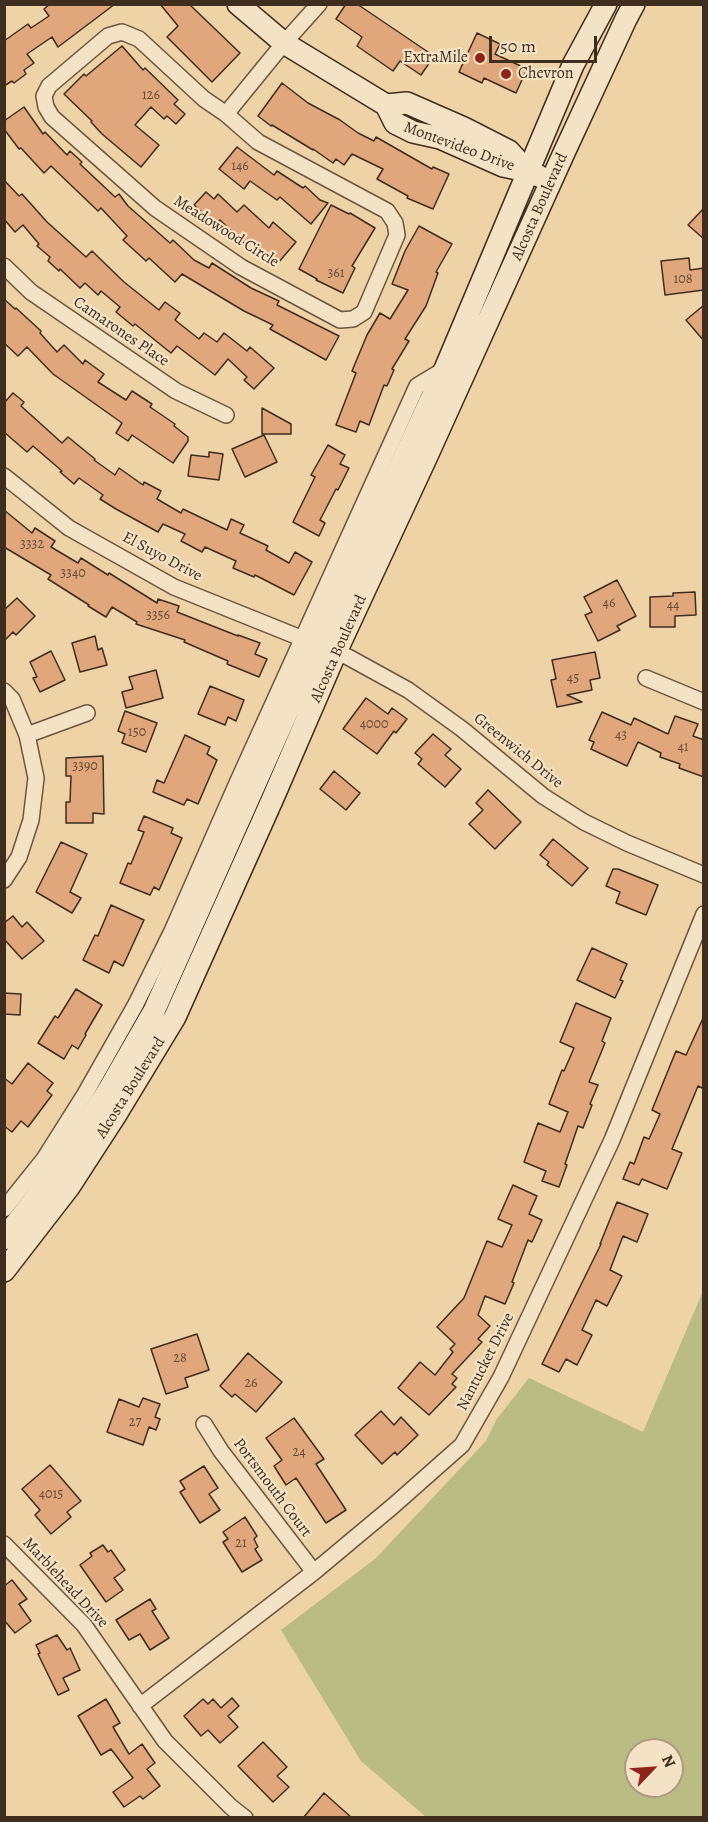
<!DOCTYPE html>
<style>
body{margin:0}
#map{position:relative;width:708px;height:1822px;overflow:hidden;background:#eed3a6;font-family:Alegreya,serif}
canvas{display:block}
.frame{position:absolute;inset:0;border:6px solid #3f2d1e;pointer-events:none}
.north{position:absolute;left:624px;top:1738px;width:60px;height:60px;box-sizing:border-box;background:#f4e2c5;border:2px solid #ac9a82;border-radius:50%;rotate:65deg;font-size:16px;font-weight:700;line-height:24px;text-align:center;color:#3f2d1e}
.north::after{content:'';display:block;margin:auto;width:21px;height:27px;background:#8f2418;clip-path:polygon(50% 0,100% 100%,50% 72%,0 100%)}
.scale{position:absolute;left:489px;top:36px;width:108px;height:27px;box-sizing:border-box;border:3px solid #3f2d1e;border-top:0;padding-left:8px;font-size:18px;line-height:21px;white-space:nowrap;color:#3f2d1e;-webkit-text-stroke:4px #f4e2c5;paint-order:stroke}
</style>
<div id="map">
<canvas width="708" height="1822"></canvas>
<div class="frame"></div>
<div class="north">N</div>
<div class="scale">50 m</div>
</div>
<script>
const context = document.querySelector('canvas').getContext('2d');
context.lineJoin = 'round';
function paint(path, color) {
  context.fillStyle = color;
  context.fill(path, 'evenodd');
}
function shape(rows) {
  const path = new Path2D();
  for (const r of rows) {
    path.moveTo(r[0], r[1]);
    for (let i = 2; i < r.length; i += 2) path.lineTo(r[i], r[i + 1]);
  }
  return path;
}
function strokePath(path, color, width, dash) {
  context.strokeStyle = color;
  context.lineWidth = width;
  context.lineCap = dash ? 'butt' : 'round';
  context.setLineDash(dash || []);
  context.stroke(path);
}
function label(font, color, halo, rows, align = 'center') {
  context.font = font + ' Alegreya,serif';
  context.lineWidth = 4.5;
  context.setLineDash([]);
  context.textBaseline = 'middle';
  context.strokeStyle = halo;
  context.fillStyle = color;
  for (const [text, x, y, turn = 0] of rows) {
    context.save();
    context.translate(x, y);
    context.rotate((+turn || 0) * Math.PI / 180);
    context.textAlign = isNaN(turn) ? turn : align;
    if (halo) context.strokeText(text, 0, 0);
    context.fillText(text, 0, 0);
    context.restore();
  }
}
paint(shape([
 [703,1291,703,1817,426,1817,361,1761,281,1630,375,1559,486,1441,496,1420,529,1378,643,1432],
 [636,1750,672,1750,672,1786,636,1786]
]), '#bbbb84');
const building = shape([
 [50,4,115,4,58,47,52,37,27,54,34,63,24,70,26,74,14,83,12,81,4,86,4,41,28,24,31,28,49,16,44,9,50,4],
 [160,4,189,4,240,53,212,82,167,37,178,26,160,4],
 [346,4,357,4,434,56,421,75,400,61,393,71,357,46,362,37,336,19,346,4],
 [477,33,500,44,495,54,527,69,516,93,484,78,482,83,459,72,477,33],
 [122,46,143,70,145,68,178,100,174,104,185,114,176,124,167,116,164,119,151,107,135,125,159,145,141,167,102,134,91,122,92,121,64,94,84,74,86,76,122,46],
 [282,83,308,103,340,120,358,133,374,141,376,137,432,169,433,167,449,174,433,209,407,198,408,196,377,179,383,169,352,154,344,165,336,159,333,163,313,149,313,150,272,125,271,126,258,116,282,83],
 [24,107,43,134,45,132,67,155,70,151,82,162,80,164,115,197,119,194,128,206,170,243,173,240,194,260,209,268,212,263,251,288,279,301,277,305,339,336,326,360,270,329,273,325,244,311,182,274,175,282,149,258,146,261,123,240,127,236,101,208,98,211,51,166,44,173,21,148,19,149,4,129,4,121,24,107],
 [237,147,274,175,277,171,303,188,305,186,320,200,328,203,311,224,280,197,277,200,250,181,244,189,219,169,237,147],
 [4,180,19,196,22,194,47,222,86,257,92,251,124,282,159,310,165,302,180,313,175,320,199,339,204,333,217,342,224,333,247,351,250,347,274,368,254,389,244,380,247,377,228,359,215,375,177,346,171,353,135,324,133,326,116,312,120,307,101,291,98,295,85,283,80,288,60,269,59,271,48,261,50,257,37,246,39,244,23,225,15,232,4,219,4,180],
 [206,192,214,199,218,194,237,212,244,205,269,228,273,222,296,242,278,263,252,241,247,246,220,220,216,225,194,205,206,192],
 [331,205,349,214,350,213,375,228,352,266,355,268,343,293,316,280,317,279,299,269,331,205],
 [704,208,704,239,688,225,704,208],
 [419,226,452,244,436,272,438,273,426,306,405,339,409,341,392,369,394,370,387,386,384,385,369,425,360,421,356,432,336,425,356,373,352,371,367,335,380,313,390,319,408,290,392,284,405,251,419,226],
 [689,258,690,270,704,268,704,290,665,295,661,261,689,258],
 [4,299,15,309,16,308,41,331,40,333,57,352,64,345,83,364,85,360,104,374,98,382,126,400,132,391,152,404,150,407,175,424,174,426,188,437,188,441,173,463,132,435,128,441,116,433,122,423,53,374,27,347,18,356,4,343,4,299],
 [704,305,704,341,686,320,704,305],
 [13,393,24,402,21,406,62,443,68,437,95,459,94,460,115,475,119,468,143,485,144,482,161,491,157,499,181,513,183,509,227,530,231,519,244,525,240,533,268,546,266,550,289,563,295,552,312,562,294,595,255,575,254,577,233,568,236,561,205,547,202,552,181,541,185,534,163,524,158,532,116,509,100,499,103,495,79,478,74,484,60,472,62,471,33,446,27,452,4,432,4,403,13,393],
 [262,408,291,424,291,434,262,434,262,408],
 [264,435,277,462,245,477,232,449,264,435],
 [328,445,345,455,340,464,349,468,338,490,336,489,320,520,325,523,319,536,293,522,315,477,311,475,328,445],
 [209,452,223,454,219,480,188,476,191,455,209,457,209,452],
 [4,510,32,533,35,528,55,541,51,547,78,563,81,558,108,575,109,573,157,603,158,599,179,606,177,612,238,636,238,635,260,643,255,654,267,659,259,677,227,664,228,661,184,642,185,640,136,624,137,622,112,607,106,617,88,606,89,605,48,579,51,575,4,547,4,510],
 [617,580,636,616,617,626,620,630,598,641,585,615,592,612,584,597,617,580],
 [695,592,696,615,675,616,675,627,650,627,650,597,673,596,673,593,695,592],
 [17,598,35,616,16,635,13,632,4,641,4,610,17,598],
 [95,636,98,650,102,648,107,665,80,672,72,643,95,636],
 [51,651,65,680,40,692,33,678,37,677,30,662,51,651],
 [595,652,600,678,590,680,592,690,567,695,582,702,557,707,551,680,556,679,552,660,595,652],
 [156,670,163,698,126,708,122,692,133,689,129,677,156,670],
 [210,686,244,700,236,721,228,717,225,725,198,714,210,686],
 [366,698,388,714,392,708,407,719,396,733,394,731,377,754,343,729,366,698],
 [125,711,157,723,146,752,122,743,125,734,118,731,125,711],
 [602,712,631,725,634,718,668,734,675,716,698,724,693,736,704,740,704,777,679,768,680,764,660,757,661,753,638,742,627,766,591,749,594,742,589,740,602,712],
 [433,734,451,749,445,755,461,769,445,787,418,764,422,759,415,753,433,734],
 [185,735,210,747,207,754,217,760,198,804,187,799,184,805,153,792,157,780,164,783,185,735],
 [103,756,104,814,93,813,93,823,66,823,66,802,70,802,71,776,66,776,66,758,103,756],
 [334,771,360,793,346,810,320,789,334,771],
 [488,790,521,822,495,849,469,824,483,810,476,803,488,790],
 [144,816,173,828,171,833,182,838,159,890,154,887,150,895,120,883,128,863,131,864,144,832,138,830,144,816],
 [553,839,588,868,572,886,547,865,549,862,540,855,553,839],
 [61,842,87,854,70,892,81,898,72,913,36,892,61,842],
 [613,869,618,869,658,885,646,915,616,903,620,892,606,886,613,869],
 [111,905,144,920,123,966,114,961,109,973,83,960,95,935,98,936,111,905],
 [13,916,22,927,27,922,44,941,22,959,4,939,4,923,13,916],
 [592,948,627,964,620,980,623,981,615,998,577,980,592,948],
 [76,989,102,1005,85,1034,86,1035,78,1049,72,1045,64,1059,38,1043,55,1016,58,1018,76,989],
 [4,993,21,994,20,1015,4,1014,4,993],
 [576,1003,611,1018,602,1041,605,1043,589,1082,598,1085,590,1104,592,1105,583,1128,578,1126,565,1164,567,1165,559,1187,542,1181,546,1171,524,1162,538,1123,560,1132,568,1112,549,1104,562,1070,564,1071,574,1048,560,1042,576,1003],
 [704,1016,704,1089,698,1086,672,1149,682,1153,667,1189,642,1179,639,1185,623,1179,630,1162,634,1164,644,1137,649,1139,660,1114,652,1110,676,1051,686,1055,704,1016],
 [28,1063,53,1083,47,1091,52,1095,28,1127,21,1121,12,1132,4,1126,4,1078,12,1084,28,1063],
 [513,1185,537,1196,529,1214,542,1220,532,1242,528,1240,512,1282,514,1283,505,1304,485,1296,478,1315,490,1326,478,1339,482,1342,452,1374,457,1378,452,1384,456,1387,429,1415,398,1388,420,1362,435,1375,453,1352,450,1349,455,1344,437,1327,464,1298,487,1241,502,1247,512,1225,498,1219,513,1185],
 [617,1202,648,1214,637,1242,623,1236,610,1270,622,1276,607,1306,596,1300,582,1330,592,1335,577,1365,566,1359,559,1372,542,1364,601,1244,600,1244,617,1202],
 [197,1334,209,1370,185,1378,188,1387,166,1394,151,1349,197,1334],
 [248,1353,282,1382,256,1412,235,1394,232,1397,220,1386,248,1353],
 [143,1398,160,1404,155,1417,160,1419,156,1430,149,1427,143,1445,107,1432,119,1399,139,1407,143,1398],
 [381,1411,394,1425,401,1417,418,1435,397,1455,395,1452,382,1464,355,1435,381,1411],
 [294,1418,324,1459,316,1464,346,1510,326,1523,296,1478,286,1485,274,1466,282,1460,266,1438,294,1418],
 [50,1465,81,1501,67,1512,71,1517,51,1534,35,1515,40,1510,22,1489,50,1465],
 [204,1466,218,1488,209,1494,220,1510,200,1523,180,1492,185,1489,180,1481,204,1466],
 [245,1517,257,1536,254,1539,258,1547,255,1549,262,1560,242,1572,223,1542,228,1539,223,1532,245,1517],
 [103,1545,108,1552,111,1550,125,1570,114,1578,123,1590,106,1602,80,1565,92,1556,90,1553,103,1545],
 [12,1580,27,1599,19,1604,31,1621,15,1633,4,1620,4,1586,12,1580],
 [150,1599,156,1609,152,1611,169,1638,150,1650,140,1634,129,1640,116,1620,150,1599],
 [57,1635,67,1650,70,1648,80,1670,63,1678,69,1690,58,1695,38,1654,40,1653,36,1645,57,1635],
 [232,1698,239,1706,228,1716,238,1727,220,1743,208,1730,201,1736,184,1716,203,1699,208,1704,213,1699,221,1708,232,1698],
 [106,1699,120,1723,113,1727,129,1754,142,1744,155,1763,147,1769,160,1786,143,1799,140,1796,124,1807,113,1792,133,1778,111,1749,101,1755,78,1716,106,1699],
 [263,1742,287,1767,277,1776,289,1787,273,1802,238,1766,263,1742],
 [324,1793,352,1818,303,1818,324,1793]
]);
paint(building, '#e0a77c');
strokePath(building, '#3f2d1e', 1.5);
const street = shape([
 [226,114,204,99,139,39,122,32,108,36,49,86,44,96,46,107,52,117,155,208,241,267,340,320,353,319,364,312,397,235,395,223,387,211,258,142,226,114,284,43,319,4],
 [4,266,31,292,176,391,226,415],
 [4,476,69,528,174,587,348,657,408,690,462,729,543,796,584,822,627,843,704,875],
 [646,678,704,702],
 [4,691,12,699,27,735,36,778,31,820,19,857,4,880],
 [27,735,87,713],
 [4,1209,44,1159,85,1094,136,1004,172,931,237,783,417,386,445,369],
 [204,1424,221,1451,314,1572],
 [4,1544,84,1625,165,1741,231,1807,245,1818],
 [140,1706,314,1572,393,1506,462,1445,501,1377,612,1140,704,914]
]);
const secondary = shape([
 [238,4,284,43,386,105,395,123,413,132,440,138,503,166,527,171,539,176],
 [386,105,407,103,464,128,509,151,527,171],
 [4,1239,59,1167,108,1091,154,1011,317,645,445,369,573,65,606,4],
 [4,1271,69,1187,115,1116,175,1017,273,798,336,652,427,456,563,155,626,19,634,4]
]);
strokePath(street, '#6b5640', 18);
strokePath(secondary, '#3f2d1e', 24);
strokePath(street, '#f4e2c5', 15);
strokePath(secondary, '#f4e2c5', 21);
for (const [x, y, r, color] of [
 [480,58,6,"#8f2418"],
 [506,74,6,"#8f2418"]
]) {
  const dot = new Path2D();
  dot.arc(x, y, r, 0, 2 * Math.PI);
  context.fillStyle = color;
  context.fill(dot);
  strokePath(dot, '#f4e2c5', 2);
}
label('14px', '#674c36', null, [
 ["126",151,96],
 ["146",240,167],
 ["361",336,274],
 ["108",683,280],
 ["3332",32,545],
 ["3340",73,574],
 ["46",609,604],
 ["44",673,606],
 ["3356",158,616],
 ["45",573,679],
 ["4000",374,725],
 ["150",137,733],
 ["43",621,736],
 ["41",683,748],
 ["3390",85,767],
 ["28",180,1359],
 ["26",251,1384],
 ["27",135,1423],
 ["24",299,1453],
 ["4015",51,1495],
 ["21",241,1544]
]);
label('16px', '#3f2d1e', '#f4e2c5', [
 ["ExtraMile",468,58],
 ["Chevron",518,74,"left"]
], 'right');
label('16px', '#3f2d1e', '#f4e2c5', [
 ["Montevideo Drive",459,147,20],
 ["Alcosta Boulevard",540,207,-66],
 ["Meadowood Circle",226,232,32],
 ["Camarones Place",121,332,34],
 ["El Suyo Drive",162,557,28],
 ["Alcosta Boulevard",339,649,-66],
 ["Greenwich Drive",518,751,39],
 ["Alcosta Boulevard",131,1088,-58],
 ["Nantucket Drive",486,1362,-63],
 ["Portsmouth Court",272,1488,53],
 ["Marblehead Drive",65,1583,47]
]);
</script>
